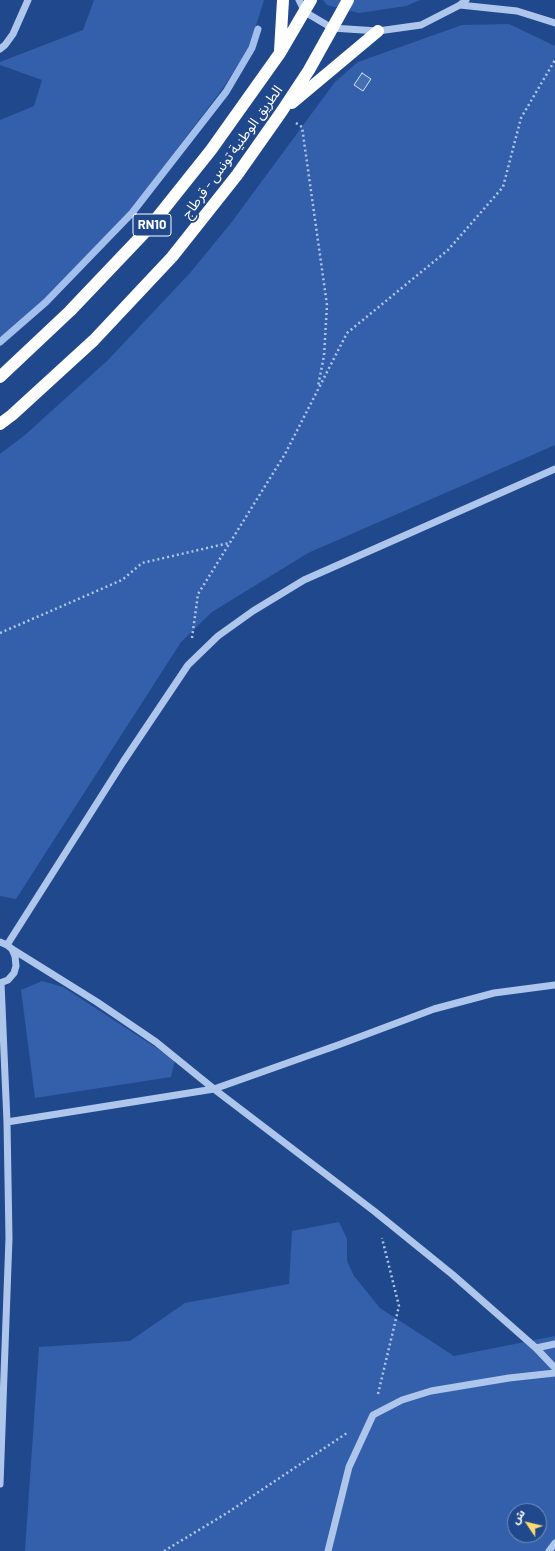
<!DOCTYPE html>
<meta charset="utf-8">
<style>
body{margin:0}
#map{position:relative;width:555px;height:1551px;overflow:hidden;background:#20488d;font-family:Barlow,"Noto Sans Arabic",sans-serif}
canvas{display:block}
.north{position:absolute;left:507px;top:1503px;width:40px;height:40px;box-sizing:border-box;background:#20488d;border:1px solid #7991bb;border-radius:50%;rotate:305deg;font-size:11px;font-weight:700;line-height:16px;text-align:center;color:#fff}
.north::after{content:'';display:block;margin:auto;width:14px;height:18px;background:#f9db6f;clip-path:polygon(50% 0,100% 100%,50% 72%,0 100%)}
</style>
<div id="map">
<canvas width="555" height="1551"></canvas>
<div class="north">ش</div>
</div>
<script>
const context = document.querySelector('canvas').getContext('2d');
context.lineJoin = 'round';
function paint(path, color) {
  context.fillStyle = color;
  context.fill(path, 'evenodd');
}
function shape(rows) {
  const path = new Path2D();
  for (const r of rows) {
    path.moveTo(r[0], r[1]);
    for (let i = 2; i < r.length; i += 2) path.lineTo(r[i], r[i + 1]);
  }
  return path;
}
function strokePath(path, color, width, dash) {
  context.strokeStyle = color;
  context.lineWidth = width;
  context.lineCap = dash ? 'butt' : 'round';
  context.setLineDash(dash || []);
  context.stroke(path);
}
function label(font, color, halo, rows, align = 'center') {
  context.font = font + ' Barlow,"Noto Sans Arabic",sans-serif';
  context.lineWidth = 3.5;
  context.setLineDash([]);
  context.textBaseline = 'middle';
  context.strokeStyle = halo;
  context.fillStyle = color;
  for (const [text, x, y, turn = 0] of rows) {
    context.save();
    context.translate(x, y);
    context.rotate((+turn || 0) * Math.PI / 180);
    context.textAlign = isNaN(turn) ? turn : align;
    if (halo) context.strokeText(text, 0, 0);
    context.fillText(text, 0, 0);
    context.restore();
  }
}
paint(shape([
 [94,0,264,0,249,48,223,88,130,211,45,300,0,337,0,120,34,106,42,80,0,65,0,62,83,30],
 [323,0,420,0,406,6,359,13,327,5],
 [509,24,555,46,555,445,308,553,212,612,181,642,16,899,0,896,0,454,25,435,108,360,190,273,231,223,335,82,358,62,462,25],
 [42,981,63,987,175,1060,171,1077,35,1098,21,990],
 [339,1222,347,1239,347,1261,354,1276,380,1308,454,1356,555,1336,555,1551,25,1551,39,1347,130,1341,185,1303,289,1284,292,1231],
 [515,1511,539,1511,539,1535,515,1535]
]), '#3460ab');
strokePath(shape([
 [0,342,46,302,132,213,226,92,252,48,258,29]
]), '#a2bfed', 7);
const building = shape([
 [362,73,371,79,363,91,354,85,362,73]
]);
paint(building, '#456eb3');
strokePath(building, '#d3e2f9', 1);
strokePath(shape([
 [296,123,302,127,327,305,324,356,318,386],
 [0,633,122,580,142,563,229,543],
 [192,638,198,594,285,454,347,333,448,250,503,187,521,118,555,60],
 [378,1394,399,1306,382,1238],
 [164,1551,227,1513,347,1433]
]), '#aec6ec', 2.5, [2, 3]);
strokePath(shape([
 [299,0,305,12,332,28,378,31,421,25,460,5,466,0],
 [460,5,517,11,555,23],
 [0,49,5,45,13,34,28,0],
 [0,942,7,945,12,949,15,956,16,966,14,973,8,980,0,983],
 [7,945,123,762,188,665,218,636,253,611,304,580,555,469],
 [12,949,97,1002,156,1042,214,1089,374,1211,453,1275,536,1348,555,1368],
 [7,1122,214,1089,338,1045,434,1009,494,993,555,985],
 [536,1348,555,1344],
 [0,1484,9,1238,7,1122,1,983],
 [328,1551,349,1467,373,1415,402,1400,431,1391,509,1378,555,1373],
 [549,1551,555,1543]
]), '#aec6ec', 7);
strokePath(shape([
 [280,51,283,0],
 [292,103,378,31],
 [0,377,70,311,148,229,211,150,280,53,311,0],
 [0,424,12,415,94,340,172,257,237,175,282,111,309,70,348,0]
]), '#fff', 12);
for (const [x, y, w] of [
 [152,225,38]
]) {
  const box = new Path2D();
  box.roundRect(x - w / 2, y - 11, w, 22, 3);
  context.fillStyle = '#20488d';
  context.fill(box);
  strokePath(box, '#fff', 1);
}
label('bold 13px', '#fff', null, [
 ["RN10",152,225]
]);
label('14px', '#fff', '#20488d', [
 ["الطريق الوطنية تونس - قرطاج",232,152,-54]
]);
</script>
